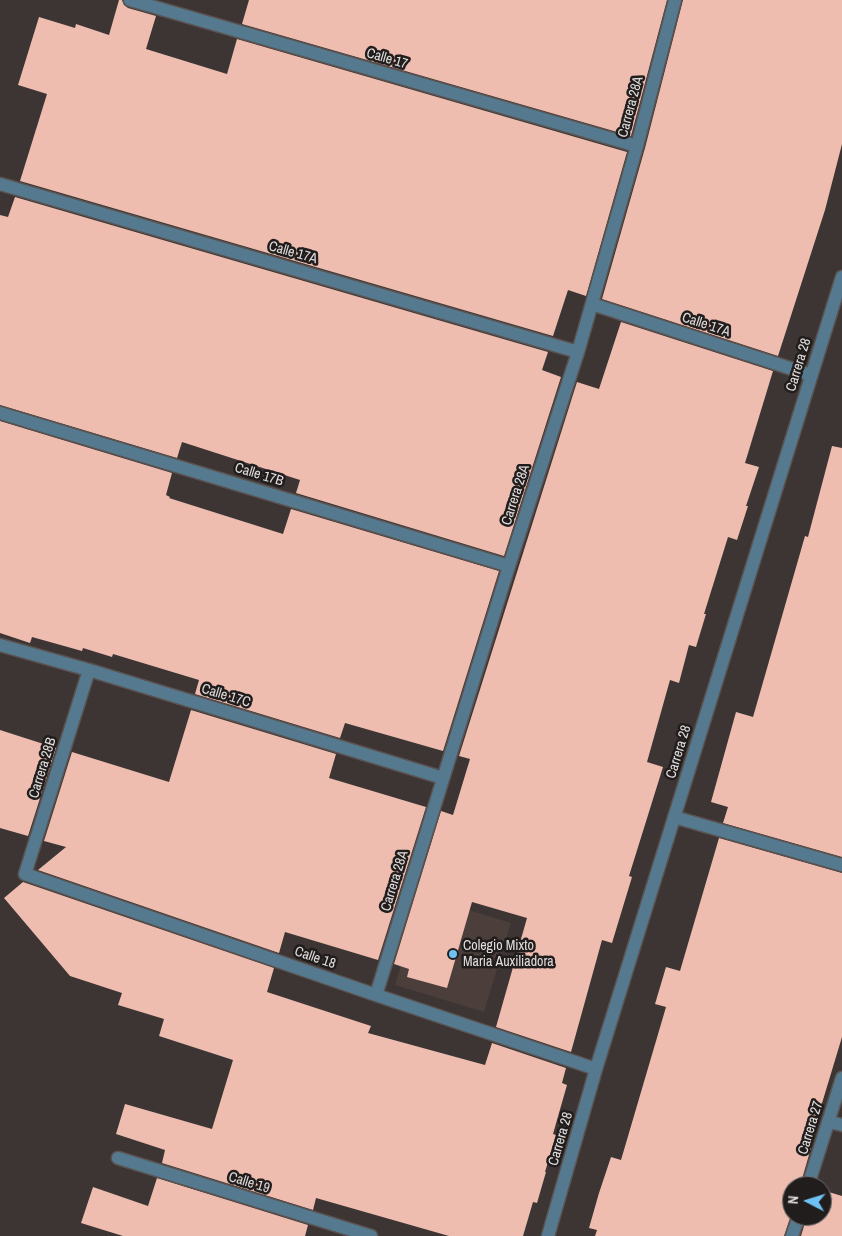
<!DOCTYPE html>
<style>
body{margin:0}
#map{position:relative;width:842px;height:1236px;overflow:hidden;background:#3c3533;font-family:"Archivo Narrow",sans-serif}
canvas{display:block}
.north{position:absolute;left:782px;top:1176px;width:50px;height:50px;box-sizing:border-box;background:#211d1d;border:1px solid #6e6a69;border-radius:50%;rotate:275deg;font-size:14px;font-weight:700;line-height:20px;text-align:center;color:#e1dddc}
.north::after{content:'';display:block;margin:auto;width:18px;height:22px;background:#6ec2f3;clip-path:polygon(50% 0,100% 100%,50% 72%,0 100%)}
</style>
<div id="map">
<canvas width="842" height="1236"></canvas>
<div class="north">N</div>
</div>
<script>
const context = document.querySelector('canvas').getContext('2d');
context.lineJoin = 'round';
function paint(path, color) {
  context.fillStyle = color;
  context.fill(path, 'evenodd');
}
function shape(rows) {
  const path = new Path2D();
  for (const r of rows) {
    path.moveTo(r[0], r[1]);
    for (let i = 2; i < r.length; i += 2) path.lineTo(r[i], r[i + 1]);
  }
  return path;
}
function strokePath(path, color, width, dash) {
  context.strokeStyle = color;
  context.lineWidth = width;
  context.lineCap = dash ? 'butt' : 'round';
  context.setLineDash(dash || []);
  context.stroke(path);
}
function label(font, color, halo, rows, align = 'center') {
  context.font = font + ' "Archivo Narrow",sans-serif';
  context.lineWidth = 5;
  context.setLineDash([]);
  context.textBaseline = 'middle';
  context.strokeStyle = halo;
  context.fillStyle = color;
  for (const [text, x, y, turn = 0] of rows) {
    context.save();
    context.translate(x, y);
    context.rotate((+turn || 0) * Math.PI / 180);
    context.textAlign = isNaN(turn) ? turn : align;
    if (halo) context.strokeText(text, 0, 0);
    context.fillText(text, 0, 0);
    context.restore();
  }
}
paint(shape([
 [422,896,511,923,484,1012,395,985]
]), '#4c3e3b');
paint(shape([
 [119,0,122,0,124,5,128,8,156,16,146,49,227,74,237,39,627,152,586,296,568,290,553,336,20,181,47,94,18,85,39,17,75,28,76,24,109,35],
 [249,0,667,0,631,136,242,24],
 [683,0,842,0,842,144,825,210,778,356,602,299,645,148],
 [15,197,548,352,542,370,561,377,504,556,296,493,300,480,182,442,177,458,0,405,0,215,8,217],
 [621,322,773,371,745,463,759,467,746,506,748,506,737,540,728,537,704,614,706,614,696,647,689,645,679,683,670,680,647,762,663,767,629,876,632,877,612,943,602,940,571,1052,496,1027,527,918,472,902,447,988,407,977,409,969,394,964,441,811,453,815,470,759,459,756,577,382,599,389],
 [0,421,172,473,166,495,170,497,169,498,283,534,291,509,499,571,443,751,345,723,340,738,195,694,199,680,113,654,112,657,83,648,82,651,32,637,30,643,0,633],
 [832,446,842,448,842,857,723,823,728,807,711,802,736,712,753,717,805,536,808,537],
 [191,710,336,754,329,778,426,807,378,960,285,932,279,953,38,870,66,847,44,841,72,752,169,782],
 [0,730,56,748,28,836,0,828],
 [719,838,842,873,842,1037,813,1133,815,1134,800,1186,792,1186,792,1212,784,1236,595,1236,597,1230,589,1228,599,1193,611,1157,621,1160,666,1007,655,1004,666,967,680,971],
 [23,882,274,968,267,992,371,1026,368,1033,485,1065,492,1043,566,1068,562,1083,567,1085,553,1134,556,1135,545,1172,546,1172,537,1203,533,1202,523,1236,449,1236,316,1198,313,1210,162,1163,165,1150,116,1134,125,1104,212,1129,233,1060,159,1036,164,1019,118,1005,122,993,70,976,4,898],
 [157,1178,308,1225,305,1236,123,1236,81,1223,93,1187,148,1206],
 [822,1190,842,1196,842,1236,801,1236,807,1216,822,1216]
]), '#eebdb0');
const minor = shape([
 [130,0,637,146],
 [0,184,578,352],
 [592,304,811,375],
 [0,413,509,566],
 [0,645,89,670,443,778],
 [89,670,25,874,376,995,596,1069],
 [674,817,842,865],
 [376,995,509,566,578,352,637,146,675,0],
 [829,1122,842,1125],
 [118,1158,371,1236],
 [808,1186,842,1078],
 [548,1236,596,1069,842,277],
 [792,1236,799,1216]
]);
strokePath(minor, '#5a5351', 15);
strokePath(minor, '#557a90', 12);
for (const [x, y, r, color] of [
 [453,954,5,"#6ec2f3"]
]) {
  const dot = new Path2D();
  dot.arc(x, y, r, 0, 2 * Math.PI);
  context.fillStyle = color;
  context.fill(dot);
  strokePath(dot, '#211d1d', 2);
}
label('14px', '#e1dddc', '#211d1d', [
 ["Calle 17",387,59,16],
 ["Carrera 28A",631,107,-75],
 ["Calle 17A",293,253,16],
 ["Calle 17A",706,325,18],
 ["Carrera 28",799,365,-73],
 ["Calle 17B",259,475,17],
 ["Carrera 28A",516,495,-72],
 ["Calle 17C",226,696,17],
 ["Carrera 28",679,752,-73],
 ["Carrera 28B",43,768,-73],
 ["Carrera 28A",395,881,-73],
 ["Calle 18",315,958,19],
 ["Carrera 27",811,1128,-73],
 ["Carrera 28",561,1139,-74],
 ["Calle 19",249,1183,17]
]);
label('14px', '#e1dddc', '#211d1d', [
 ["Colegio Mixto",463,946],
 ["Maria Auxiliadora",463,962]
], 'left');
</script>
